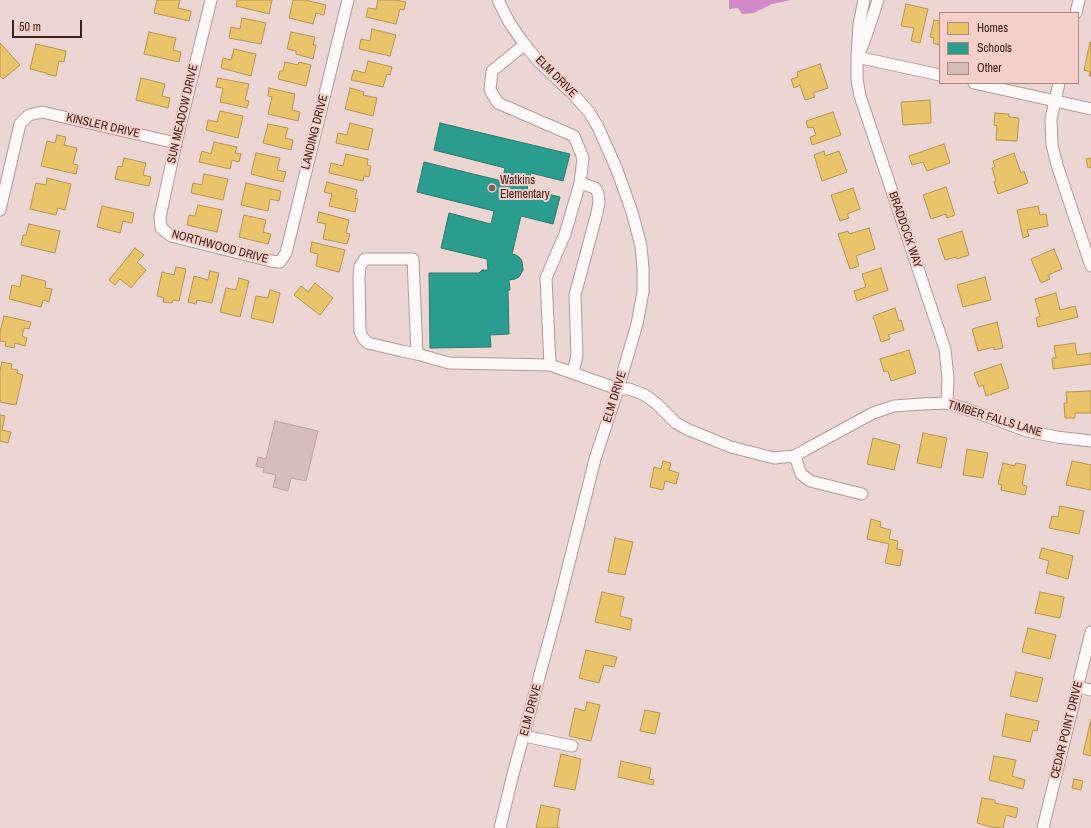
<!DOCTYPE html>
<style>
body{margin:0}
#map{position:relative;width:1091px;height:828px;overflow:hidden;background:#ebd6d3;font-family:"Archivo Narrow",sans-serif}
canvas{display:block}
.legend{position:absolute;left:939px;top:12px;width:140px;height:72px;box-sizing:border-box;background:#f5cfc9;border:1px solid #ad8983;margin:0;padding:5px 7px;list-style:none;font-size:12px;color:#42201b}
.legend li{display:flex;align-items:center;gap:8px;height:20px}
.legend b{width:20px;border:1px solid #ad8983}
.scale{position:absolute;left:12px;top:20px;width:70px;height:18px;box-sizing:border-box;border:2px solid #42201b;border-top:0;padding-left:5px;font-size:12px;line-height:14px;white-space:nowrap;color:#42201b;-webkit-text-stroke:3px #f5cfc9;paint-order:stroke}
</style>
<div id="map">
<canvas width="1091" height="828"></canvas>
<ul class="legend">
<li><b style="height:11px;background:#e9c46a"></b>Homes</li>
<li><b style="height:11px;background:#2a9d8f"></b>Schools</li>
<li><b style="height:11px;background:#d6bdb9"></b>Other</li>
</ul>
<div class="scale">50 m</div>
</div>
<script>
const context = document.querySelector('canvas').getContext('2d');
context.lineJoin = 'round';
function paint(path, color) {
  context.fillStyle = color;
  context.fill(path, 'evenodd');
}
function shape(rows) {
  const path = new Path2D();
  for (const r of rows) {
    path.moveTo(r[0], r[1]);
    for (let i = 2; i < r.length; i += 2) path.lineTo(r[i], r[i + 1]);
  }
  return path;
}
function strokePath(path, color, width, dash) {
  context.strokeStyle = color;
  context.lineWidth = width;
  context.lineCap = dash ? 'butt' : 'round';
  context.setLineDash(dash || []);
  context.stroke(path);
}
function label(font, color, halo, rows, align = 'center') {
  context.font = font + ' "Archivo Narrow",sans-serif';
  context.lineWidth = 4;
  context.setLineDash([]);
  context.textBaseline = 'middle';
  context.strokeStyle = halo;
  context.fillStyle = color;
  for (const [text, x, y, turn = 0] of rows) {
    context.save();
    context.translate(x, y);
    context.rotate((+turn || 0) * Math.PI / 180);
    context.textAlign = isNaN(turn) ? turn : align;
    if (halo) context.strokeText(text, 0, 0);
    context.fillText(text, 0, 0);
    context.restore();
  }
}
paint(shape([
 [729,0,791,0,772,4,754,13,742,14,738,8,729,9]
]), '#d28ac8');
const homes = shape([
 [157,0,180,0,178,8,191,11,189,21,154,13,157,0],
 [237,0,272,0,269,14,236,6,237,0],
 [293,0,305,0,326,5,324,15,316,13,313,24,289,18,293,0],
 [378,0,395,0,406,2,404,10,400,9,396,24,366,17,368,8,376,9,378,0],
 [906,4,928,9,920,43,911,41,914,28,901,26,906,4],
 [242,18,266,23,261,44,229,38,231,27,240,29,242,18],
 [934,20,940,21,940,45,933,43,934,38,930,37,934,20],
 [372,29,396,35,390,56,359,49,361,39,370,41,372,29],
 [149,32,176,38,173,50,181,52,179,62,144,54,149,32],
 [291,32,315,37,313,45,316,45,313,59,296,54,296,51,287,49,291,32],
 [1090,42,1091,43,1091,76,1089,76,1090,72,1084,70,1090,42],
 [0,43,20,65,3,79,0,76,0,43],
 [36,44,66,51,64,62,59,61,56,76,46,74,46,73,30,69,36,44],
 [234,49,256,54,251,76,221,68,223,58,231,60,234,49],
 [368,61,392,67,390,75,387,74,383,87,351,80,354,70,365,73,368,61],
 [285,62,298,65,299,62,311,65,306,86,278,79,280,71,283,71,285,62],
 [820,64,828,88,813,93,815,97,805,100,800,85,794,88,791,79,798,77,797,72,820,64],
 [141,78,165,84,162,96,170,98,168,108,136,100,141,78],
 [218,78,249,84,245,100,249,101,247,108,220,102,223,88,216,87,218,78],
 [269,88,295,94,292,110,300,112,298,121,268,114,272,97,268,96,269,88],
 [350,88,364,92,363,95,377,98,373,116,345,109,350,88],
 [930,100,931,123,903,125,901,102,930,100],
 [220,111,243,116,238,138,206,130,208,120,217,122,220,111],
 [833,112,841,135,812,145,810,137,816,135,813,127,808,128,806,121,833,112],
 [995,113,1009,114,1009,117,1019,118,1017,141,996,140,997,126,994,125,995,113],
 [350,123,373,129,368,150,336,143,338,133,347,135,350,123],
 [268,124,288,128,285,138,293,140,291,150,263,143,268,124],
 [57,135,66,137,64,145,77,148,73,164,78,165,76,174,41,166,47,141,55,143,57,135],
 [214,142,237,147,235,153,241,154,239,162,232,160,230,169,199,162,202,151,211,154,214,142],
 [944,144,950,163,927,171,923,162,912,165,909,156,944,144],
 [824,151,825,156,839,151,847,172,822,181,814,155,824,151],
 [256,153,280,158,277,170,286,172,283,182,251,174,256,153],
 [1014,153,1021,173,1024,171,1028,183,998,194,994,182,996,181,992,168,995,167,993,161,1014,153],
 [346,154,368,159,367,165,371,166,369,177,364,176,363,181,329,173,331,163,343,166,346,154],
 [124,158,146,163,143,175,151,177,149,186,115,179,118,166,122,167,124,158],
 [1091,158,1091,167,1088,168,1086,159,1091,158],
 [204,174,228,179,223,200,191,193,193,183,202,185,204,174],
 [47,178,71,184,65,210,58,208,56,215,30,209,36,183,46,185,47,178],
 [327,182,357,190,355,198,358,199,355,212,329,206,332,194,324,192,327,182],
 [246,183,281,191,279,201,270,199,268,211,241,205,246,183],
 [946,187,955,215,947,218,946,214,931,219,923,195,946,187],
 [853,188,860,209,847,214,849,218,840,221,831,195,853,188],
 [198,205,222,210,217,232,187,225,189,215,195,216,198,205],
 [102,206,134,213,132,223,123,221,120,233,97,227,102,206],
 [1038,206,1040,215,1046,214,1048,226,1027,230,1029,236,1023,238,1017,210,1038,206],
 [319,212,349,220,346,233,350,234,347,244,323,239,326,224,317,222,319,212],
 [244,215,266,220,263,232,271,234,268,244,239,237,244,215],
 [29,224,60,231,55,253,21,245,23,235,26,235,29,224],
 [869,228,875,249,856,256,859,266,850,269,838,234,848,231,849,234,869,228],
 [962,231,969,255,957,259,956,257,945,260,938,239,962,231],
 [312,242,345,250,339,272,316,266,318,254,310,252,312,242],
 [135,248,144,255,137,262,146,270,131,288,120,279,115,285,109,280,135,248],
 [1054,249,1062,269,1048,275,1050,279,1041,283,1031,259,1054,249],
 [176,267,186,269,179,301,173,300,172,303,163,302,164,298,157,296,162,272,174,275,176,267],
 [881,268,888,290,857,301,854,291,866,287,862,274,881,268],
 [210,271,219,273,212,303,197,300,196,304,188,302,194,276,208,280,210,271],
 [22,275,46,281,45,288,52,289,49,302,43,300,41,307,9,299,12,285,20,287,22,275],
 [985,277,991,300,963,307,957,285,985,277],
 [239,278,249,281,240,317,220,312,226,288,236,290,239,278],
 [315,283,333,298,320,315,294,295,301,286,308,292,315,283],
 [270,290,280,293,273,323,251,318,256,296,268,298,270,290],
 [1056,293,1060,310,1075,306,1078,317,1038,327,1036,318,1040,316,1035,299,1056,293],
 [895,308,899,321,901,320,904,330,888,335,890,339,881,342,873,316,895,308],
 [4,316,31,322,29,329,24,328,22,336,27,338,25,346,15,343,14,348,5,346,6,342,0,341,0,332,4,316],
 [997,322,1003,348,994,350,994,347,978,351,972,329,997,322],
 [1075,343,1077,355,1091,353,1091,364,1053,369,1052,358,1056,358,1054,346,1075,343],
 [909,350,916,373,891,381,888,371,884,372,880,359,909,350],
 [2,362,12,364,11,369,18,370,17,373,23,375,16,405,0,402,0,370,2,362],
 [1001,364,1009,388,986,396,983,385,979,387,974,373,1001,364],
 [1091,391,1091,413,1075,413,1075,418,1065,418,1064,403,1067,403,1066,392,1091,391],
 [0,415,5,416,2,430,11,432,8,443,0,441,0,415],
 [923,433,947,438,941,468,917,463,923,433],
 [873,438,900,445,894,470,867,464,873,438],
 [967,449,988,453,983,478,963,475,967,449],
 [663,461,671,463,669,470,679,473,676,484,665,481,663,490,650,487,654,467,661,469,663,461],
 [1072,461,1091,465,1091,490,1066,485,1072,461],
 [1003,463,1015,466,1016,463,1026,465,1022,485,1027,486,1025,495,1001,490,1002,485,998,484,1003,463],
 [1060,506,1084,511,1079,534,1049,528,1052,516,1058,517,1060,506],
 [871,519,881,522,880,527,891,530,889,539,898,541,897,549,903,550,900,566,885,563,889,544,867,539,871,519],
 [615,538,633,542,625,575,608,572,615,538],
 [1042,548,1073,556,1068,579,1046,573,1049,561,1039,558,1042,548],
 [602,592,624,597,620,616,632,619,630,630,595,622,602,592],
 [1040,592,1064,597,1060,618,1035,613,1040,592],
 [1028,628,1056,635,1050,659,1022,652,1028,628],
 [586,650,617,657,614,667,604,665,599,683,579,678,586,650],
 [1016,672,1043,678,1037,702,1010,696,1016,672],
 [587,702,600,705,591,741,569,736,575,708,585,711,587,702],
 [645,710,660,713,655,734,640,731,645,710],
 [1006,714,1039,721,1037,731,1033,730,1030,742,1002,736,1006,714],
 [1091,719,1091,756,1083,754,1091,719],
 [561,754,581,759,575,790,554,786,561,754],
 [994,756,1016,760,1012,776,1025,780,1023,789,989,780,994,756],
 [621,761,651,768,649,779,654,780,653,785,618,777,621,761],
 [1074,779,1083,781,1081,790,1072,788,1074,779],
 [982,798,995,800,995,803,1018,808,1016,818,1006,815,1003,828,995,827,995,828,977,823,982,798],
 [541,805,560,809,557,827,560,828,536,828,541,805]
]);
paint(homes, '#e9c46a');
strokePath(homes, '#b79352', 1);
const schools = shape([
 [440,123,570,154,563,181,531,173,527,189,560,197,553,224,521,216,512,254,516,255,520,258,522,261,523,270,519,277,515,279,509,280,510,290,508,290,509,334,490,335,491,347,430,348,429,273,479,273,482,270,488,270,487,259,441,248,449,213,491,224,494,211,417,192,424,162,502,181,505,168,434,150,440,123]
]);
paint(schools, '#2a9d8f');
strokePath(schools, '#31786c', 1);
const building = shape([
 [275,421,318,431,306,481,291,478,288,491,273,487,276,475,263,472,264,468,256,466,258,457,266,459,275,421]
]);
paint(building, '#d6bdb9');
strokePath(building, '#bba29f', 1);
const minor = shape([
 [211,0,176,143,160,217,161,228,171,236,271,261,280,262,286,253,348,0],
 [498,0,509,22,522,41,539,62,574,95,589,112,598,127,617,170,632,212,641,246,643,268,643,292,637,324,618,389,595,459,558,607,512,778,500,828],
 [864,0,859,24,857,57,857,79,860,96,945,349,948,378,947,403],
 [1076,13,1079,0],
 [524,45,492,71,490,90,498,103,574,136,583,158,580,183,565,234,546,278,550,365],
 [861,49,866,36,878,0],
 [857,57,940,75],
 [974,83,1091,109],
 [1059,83,1051,119,1052,145,1057,165,1091,266],
 [0,210,20,124,29,115,42,112,176,143],
 [417,354,402,351,368,343,363,338,360,331,359,277,360,266,365,259,413,259,417,354,449,363,550,365,618,389,629,389,645,395,657,404,676,423,689,430,731,447,774,458,795,456,805,450,873,413,894,406,922,404,947,403,975,412,1027,431,1057,437,1091,441],
 [573,373,577,355,575,295,597,213,599,202,598,193,595,188,580,183],
 [795,456,801,474,810,481,862,494],
 [1077,687,1091,690],
 [524,736,572,746],
 [1043,828,1091,632]
]);
strokePath(minor, '#b29a96', 13);
strokePath(minor, '#fcf9f8', 11);
for (const [x, y, r, color] of [
 [492,188,4,"#7d605b"]
]) {
  const dot = new Path2D();
  dot.arc(x, y, r, 0, 2 * Math.PI);
  context.fillStyle = color;
  context.fill(dot);
  strokePath(dot, '#f5cfc9', 1.5);
}
label('12px', '#42201b', '#f5cfc9', [
 ["ELM DRIVE",556,77,45],
 ["SUN MEADOW DRIVE",183,114,-77],
 ["KINSLER DRIVE",103,126,13],
 ["LANDING DRIVE",315,132,-76],
 ["BRADDOCK WAY",905,230,71],
 ["NORTHWOOD DRIVE",220,247,15],
 ["ELM DRIVE",615,397,-73],
 ["TIMBER FALLS LANE",995,419,17],
 ["ELM DRIVE",531,710,-75],
 ["CEDAR POINT DRIVE",1067,730,-76]
]);
label('12px', '#42201b', '#f5cfc9', [
 ["Watkins",500,181],
 ["Elementary",500,195]
], 'left');
</script>
